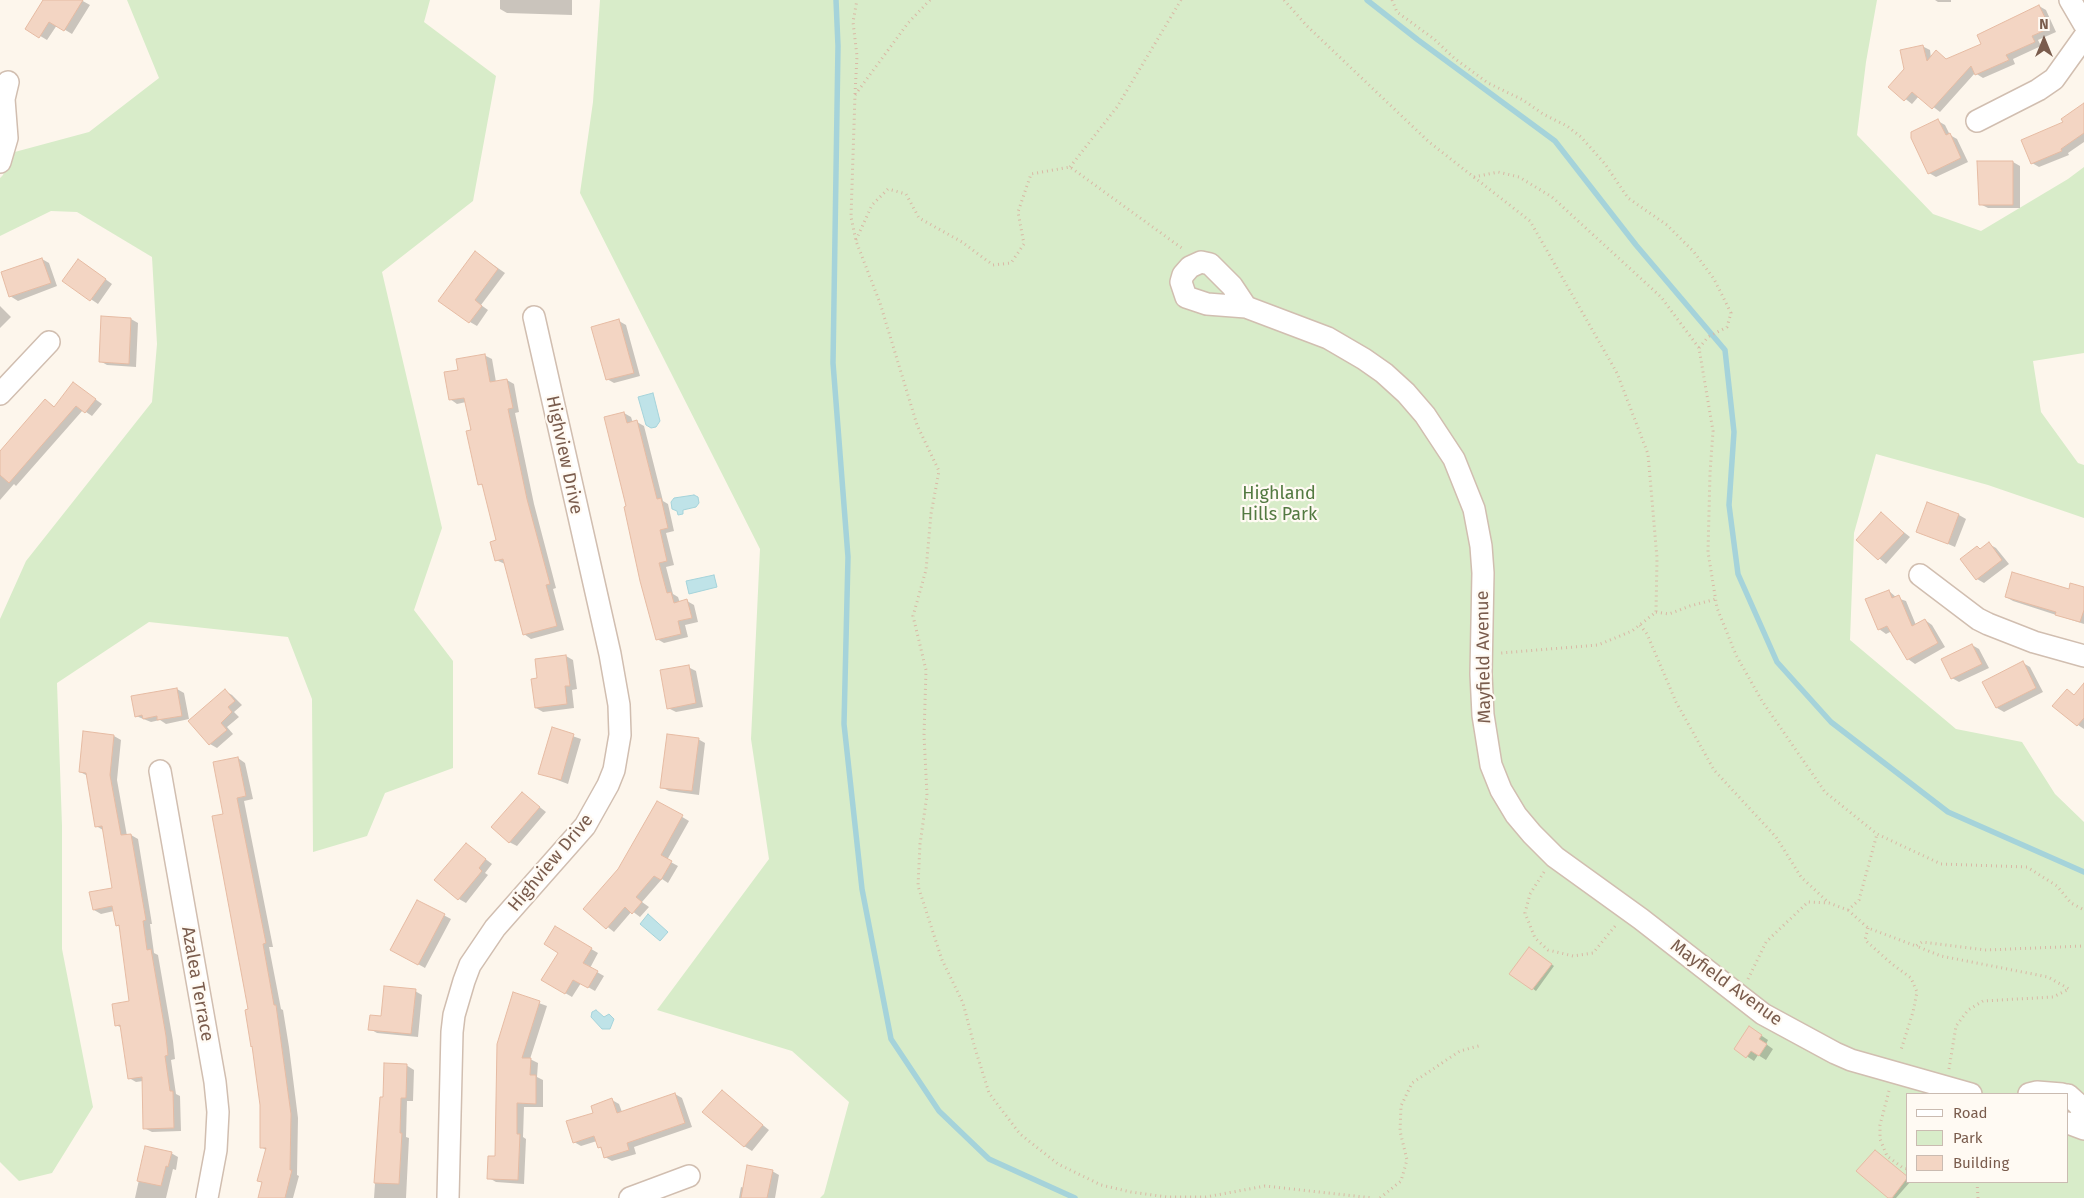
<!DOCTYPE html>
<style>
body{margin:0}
#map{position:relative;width:2084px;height:1198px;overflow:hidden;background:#fdf6ec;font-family:"Fira Sans",sans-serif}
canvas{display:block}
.legend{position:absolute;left:1906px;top:1093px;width:162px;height:90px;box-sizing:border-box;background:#fffaf3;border:1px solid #cabbb1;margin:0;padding:6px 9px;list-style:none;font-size:15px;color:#7a5c4d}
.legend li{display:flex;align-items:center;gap:10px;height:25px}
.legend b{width:25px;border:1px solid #cabbb1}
.north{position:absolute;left:2019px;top:15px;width:50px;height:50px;-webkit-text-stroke:4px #fffaf3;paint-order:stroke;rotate:0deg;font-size:14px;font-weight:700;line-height:20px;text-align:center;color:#7a5c4d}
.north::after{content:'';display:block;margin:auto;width:18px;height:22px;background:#7a5c4d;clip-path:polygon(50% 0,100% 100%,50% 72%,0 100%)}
</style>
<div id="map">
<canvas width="2084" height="1198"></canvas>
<ul class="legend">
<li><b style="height:6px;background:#fff"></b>Road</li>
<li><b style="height:14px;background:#d8ecc9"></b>Park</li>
<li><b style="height:14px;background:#f3d5c3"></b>Building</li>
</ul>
<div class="north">N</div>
</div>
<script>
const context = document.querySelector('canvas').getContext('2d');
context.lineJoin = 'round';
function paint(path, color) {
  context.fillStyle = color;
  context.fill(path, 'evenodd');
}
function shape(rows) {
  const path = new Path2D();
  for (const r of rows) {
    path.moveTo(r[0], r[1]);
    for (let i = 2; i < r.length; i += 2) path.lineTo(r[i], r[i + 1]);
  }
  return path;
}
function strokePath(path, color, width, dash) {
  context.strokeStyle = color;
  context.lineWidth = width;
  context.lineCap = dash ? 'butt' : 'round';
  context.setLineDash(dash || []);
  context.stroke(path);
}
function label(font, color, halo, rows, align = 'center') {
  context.font = font + ' "Fira Sans",sans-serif';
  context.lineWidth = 4.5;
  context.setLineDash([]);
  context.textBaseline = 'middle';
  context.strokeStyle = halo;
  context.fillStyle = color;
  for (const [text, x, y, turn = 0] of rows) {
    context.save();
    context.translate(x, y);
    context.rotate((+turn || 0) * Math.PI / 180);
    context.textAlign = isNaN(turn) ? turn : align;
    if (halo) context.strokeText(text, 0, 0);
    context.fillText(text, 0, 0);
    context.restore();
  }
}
paint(shape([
 [127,0,430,0,424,22,496,76,473,201,382,272,442,528,414,610,453,661,453,768,385,793,367,836,313,852,312,699,288,637,149,622,57,683,62,826,62,949,93,1107,52,1173,19,1181,0,1162,0,619,26,561,152,402,157,344,152,257,77,212,51,211,0,236,0,178,3,175,11,153,89,132,159,78],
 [600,0,1877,0,1866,62,1857,135,1933,214,1981,231,2068,179,2084,167,2084,353,2033,361,2041,412,2078,463,2084,465,2084,518,1988,485,1876,454,1854,533,1850,640,1956,729,2022,742,2055,794,2084,822,2084,1198,820,1198,824,1194,849,1102,792,1051,657,1010,769,859,751,739,760,549,580,193,593,102],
 [1908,1094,2068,1094,2068,1182,1908,1182]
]), '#d8ecc9');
const water = shape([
 [653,393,660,421,656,427,651,428,646,425,638,397,653,393],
 [694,495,698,497,699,503,696,507,683,510,683,514,678,515,677,511,672,509,671,502,674,498,694,495],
 [714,575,717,587,689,594,686,581,714,575],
 [648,914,668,932,660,941,640,924,648,914],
 [596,1010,604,1017,609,1014,614,1019,610,1029,602,1029,591,1017,592,1012,596,1010]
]);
paint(water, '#bfe3e8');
strokePath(water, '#a5d3da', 1);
paint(shape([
 [45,0,81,0,90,5,72,34,57,25,47,40,27,28],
 [500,0,572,0,572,15,507,13,500,9],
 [1935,0,1951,0,1951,2,1938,2],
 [2039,6,2046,10,2056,32,2038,40,2041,46,2013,59,2015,64,1983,78,1975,73,1940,112,1919,96,1912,104,1890,87,1922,46,1930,50,1931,58,1936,52,1948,60,1982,44],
 [2084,105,2084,142,2068,153,2069,155,2039,167,2032,163,2065,123],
 [1938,121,1945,125,1950,135,1957,139,1968,162,1936,177,1929,173,1911,133],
 [1978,162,2013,162,2020,166,2020,208,1988,208,1980,204],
 [482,257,505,273,481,305,488,310,477,326,470,322],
 [42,259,49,263,57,286,18,301,10,296],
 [85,264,112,284,98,304,64,281],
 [0,306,11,317,0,328],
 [131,319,138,323,136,367,107,365,100,361],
 [619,321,626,325,640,376,614,383,607,379],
 [484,355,492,359,496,382,507,380,514,384,519,412,515,413,534,504,556,588,553,589,564,630,531,639,524,634,505,564,496,560,497,541,483,486,480,484,466,402,457,404,450,399,459,371],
 [73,383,102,404,92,416,83,410,16,486,14,484,0,500,0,453,46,401,55,407],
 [624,413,631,417,633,423,637,422,644,426,663,501,668,504,674,531,666,533,674,565,666,567,673,594,678,597,680,603,687,601,694,605,698,622,685,625,688,637,664,643,657,639,628,507],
 [1881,514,1910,537,1886,564,1858,540],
 [1959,515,1966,519,1955,547,1918,531],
 [1989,544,1996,548,2009,564,1984,583,1977,579,1977,547,1981,550],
 [2084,588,2084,624,2013,601,2006,597],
 [1889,591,1897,598,1906,601,1916,625,1925,620,1932,625,1945,647,1915,664,1908,659,1892,631,1886,634,1879,629],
 [1972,645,1979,649,1989,668,1959,682,1952,678],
 [566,656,573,660,577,689,572,690,574,708,543,712,536,708,539,680],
 [2023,663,2030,667,2043,692,2004,712,1997,708],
 [688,667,696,671,703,707,676,712,668,708],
 [177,689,184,693,189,719,166,724,160,720,151,722,136,716],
 [2067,690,2075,696,2084,693,2084,729,2078,725],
 [225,691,232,695,242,705,234,712,239,717,227,727,233,734,217,748,210,744],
 [552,729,581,739,568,784,539,773],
 [84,733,114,736,121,740,117,780,127,836,131,835,138,839,152,924,150,924,154,953,158,955,173,1041,175,1059,171,1060,176,1094,180,1096,181,1131,152,1132,144,1128,143,1081,136,1082,129,1078,122,1028,116,1025,131,1003,120,927,117,925,114,911,101,914,94,910,113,889,103,830,96,826,88,776,80,772],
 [698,739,705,743,699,795,669,791,661,787],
 [238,758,245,763,253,799,244,801,273,947,269,947,281,1009,283,1010,289,1047,298,1118,297,1175,299,1176,293,1198,259,1198,263,1183,259,1181,266,1150,261,1147,261,1105,254,1047,252,1046,249,1010,225,815],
 [522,793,546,812,517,846,509,842],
 [657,802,689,821,667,860,678,866,668,883,662,879,642,902,649,907,640,917,632,911,614,932,585,909,619,869],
 [466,844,492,864,485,873,488,875,466,903,459,899],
 [417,901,451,919,425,968,391,949],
 [556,928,598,953,590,968,604,976,595,991,581,983,572,997,543,980,560,952],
 [1532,950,1554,966,1536,991,1511,973],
 [415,991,422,995,418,1037,377,1033,370,1029],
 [514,994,547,1006,530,1059,538,1063,537,1077,543,1080,543,1107,524,1107,523,1137,526,1139,524,1184,496,1182,489,1178,496,1157],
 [1756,1032,1768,1040,1766,1044,1773,1049,1766,1060,1758,1055,1754,1061,1736,1049],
 [406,1065,414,1070,413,1101,407,1101,406,1137,409,1138,406,1198,374,1198,381,1098,384,1098],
 [722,1092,769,1130,752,1151,744,1146],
 [675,1094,682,1098,692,1127,634,1147,636,1154,612,1161,605,1157,597,1141,581,1146,574,1142,595,1114,612,1100,619,1104,622,1112],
 [146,1148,171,1153,178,1157,176,1170,173,1169,166,1198,135,1198],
 [1878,1153,1908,1178,1908,1182,1910,1182,1896,1198,1890,1198],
 [772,1171,779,1175,775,1198,739,1198,741,1187,744,1188]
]), '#0003');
strokePath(shape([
 [836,0,838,46,833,363,848,557,844,724,862,889,891,1039,939,1111,989,1159,1075,1198],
 [1367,0,1418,40,1555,141,1636,245,1725,350,1734,432,1729,505,1738,574,1777,662,1831,722,1948,812,2084,872]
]), '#a5d3da', 5.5);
const building = shape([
 [43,0,83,0,64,31,49,22,39,38,25,29,43,0],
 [2039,5,2050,28,2032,36,2035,42,2006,55,2009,60,1975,75,1971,66,1932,109,1912,92,1904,101,1888,87,1904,69,1900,50,1923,45,1927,61,1936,50,1946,59,1981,44,1977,35,2039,5],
 [2084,103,2084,133,2061,149,2062,151,2031,164,2021,140,2063,122,2061,119,2084,103],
 [1938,119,1946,135,1950,133,1961,158,1928,174,1911,138,1911,132,1938,119],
 [1977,161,2013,161,2013,205,1979,205,1977,161],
 [475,251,498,269,475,300,482,306,469,323,438,301,475,251],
 [42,258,51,283,9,297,1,272,42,258],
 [78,259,106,279,90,301,62,281,78,259],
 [101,316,131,318,129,364,99,362,101,316],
 [619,319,634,373,606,380,591,327,619,319],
 [485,354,490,382,507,379,513,408,508,409,527,499,550,584,546,585,557,626,523,635,503,559,495,561,490,542,496,540,482,484,478,485,466,431,471,430,464,398,449,400,444,372,458,370,456,359,485,354],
 [73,382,96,399,85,413,76,406,9,483,0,475,0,451,45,399,54,407,73,382],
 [624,412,627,423,637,420,657,499,661,498,668,528,660,530,667,561,659,563,667,593,671,592,674,603,687,599,692,618,678,621,681,634,656,640,640,581,624,507,626,506,604,417,624,412],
 [1927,502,1959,514,1948,544,1916,532,1927,502],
 [1881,512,1904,533,1878,560,1856,540,1881,512],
 [1989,542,2002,560,1976,580,1960,559,1977,546,1980,549,1989,542],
 [2012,572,2069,589,2070,583,2084,587,2084,610,2080,622,2055,615,2056,612,2005,597,2012,572],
 [1889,590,1892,598,1899,595,1912,626,1925,619,1938,643,1907,660,1887,626,1878,630,1865,599,1889,590],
 [1972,644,1982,664,1951,679,1941,659,1972,644],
 [566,655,570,686,565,686,567,704,535,708,531,679,537,678,535,659,566,655],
 [2023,661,2036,688,1996,708,1982,682,2023,661],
 [689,665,696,703,667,709,660,670,689,665],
 [2084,683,2084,718,2077,726,2052,706,2067,689,2074,695,2084,683],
 [177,688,182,716,157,720,157,716,143,719,142,715,135,717,131,696,177,688],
 [225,689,235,701,228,707,232,712,221,723,227,730,209,745,188,721,225,689],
 [552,727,574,734,561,780,538,774,552,727],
 [83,731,114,735,110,775,121,835,131,834,146,920,143,921,147,950,151,949,166,1036,168,1055,165,1056,170,1091,173,1091,174,1128,143,1129,142,1077,128,1079,120,1025,115,1026,112,1004,129,1001,119,925,116,926,112,906,93,910,89,892,112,888,102,826,95,827,86,773,79,772,83,731],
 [667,734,699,738,692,791,660,788,667,734],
 [238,757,246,796,237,798,266,943,263,944,274,1005,276,1005,291,1114,290,1170,292,1170,285,1198,258,1198,262,1182,257,1181,266,1148,260,1148,260,1105,252,1046,251,1047,245,1010,248,1009,212,816,223,814,213,762,238,757],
 [522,792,540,807,509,843,491,827,522,792],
 [657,801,683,815,661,855,672,861,661,880,654,876,636,897,642,902,632,914,625,907,606,929,583,909,618,869,657,801],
 [466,843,486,859,479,868,482,871,458,900,434,880,466,843],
 [417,900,445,914,418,965,390,950,417,900],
 [555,926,592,948,583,963,598,971,588,988,573,980,565,994,541,980,558,953,544,944,555,926],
 [1529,947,1552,964,1532,990,1509,974,1529,947],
 [384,986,416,989,411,1034,368,1030,370,1015,381,1016,384,986],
 [513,992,540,1001,522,1058,531,1058,530,1075,536,1075,536,1104,517,1103,517,1134,520,1134,518,1180,487,1179,488,1156,495,1156,497,1044,513,992],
 [1749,1026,1762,1035,1759,1039,1767,1044,1759,1056,1751,1051,1746,1058,1734,1049,1749,1026],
 [384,1063,407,1064,406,1098,401,1098,400,1133,402,1133,399,1184,374,1183,380,1097,383,1097,384,1063],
 [722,1090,763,1125,744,1147,702,1112,722,1090],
 [675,1093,685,1123,627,1143,629,1150,604,1158,601,1147,598,1148,594,1136,573,1143,566,1121,593,1113,591,1106,612,1098,617,1113,675,1093],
 [145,1146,172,1152,168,1167,166,1166,161,1186,137,1181,145,1146],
 [1875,1150,1908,1177,1892,1198,1888,1198,1856,1171,1875,1150],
 [747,1165,773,1170,767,1198,741,1198,747,1165]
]);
paint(building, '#f3d5c3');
strokePath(building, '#e6bba3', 1);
const minor = shape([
 [2070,0,2084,24],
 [1977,121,2038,90,2054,79,2084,37],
 [0,162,7,138,4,99,8,82],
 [1246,307,1232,286,1210,264,1201,262,1190,267,1183,275,1181,282,1186,297,1207,304,1246,307,1328,338,1364,359,1384,373,1406,393,1425,415,1454,459,1474,509,1481,546,1483,573,1481,674,1483,715,1491,765,1501,790,1516,815,1532,834,1555,857,1641,919,1763,1014,1835,1053,1851,1060,1971,1094],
 [0,394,49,342],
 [1920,575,1978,619,1988,624,2034,642,2084,656],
 [160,771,215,1082,218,1112,216,1150,207,1198],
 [2029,1094,2037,1092,2062,1094],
 [2068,1095,2079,1105,2084,1115],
 [2068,1123,2084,1129],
 [448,1198,452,1032,454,1015,464,981,470,965,495,928,585,826,608,785,614,770,620,735,619,705,610,654,534,317],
 [630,1198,689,1176]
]);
strokePath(minor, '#d1beb0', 24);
strokePath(shape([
 [930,0,908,23,855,95,851,217,856,241,880,303,917,425,939,471,931,514,926,570,913,616,926,670,924,735,927,795,920,844,918,886,942,960,963,1003,974,1045,989,1093,1020,1134,1058,1164,1101,1185,1131,1192,1167,1197,1206,1197,1265,1186,1373,1198],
 [1284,0,1307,26,1429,142,1530,221,1617,373,1648,454,1657,558,1656,612,1632,631,1598,645,1501,653],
 [1392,0,1397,12,1434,39,1454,58,1488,83,1523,100,1543,114,1567,126,1581,137,1605,164,1628,198,1667,225,1694,252,1714,279,1731,313,1727,327,1708,337,1699,348],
 [855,94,857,56,853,22,857,0],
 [1070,167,1117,107,1181,0],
 [1474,177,1498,172,1519,177,1552,197,1661,297,1699,348,1713,431,1710,473,1708,552,1717,608,1736,655,1762,701,1825,792,1877,834,1941,864,2027,867,2057,886,2071,903,2084,910],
 [856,240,872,205,888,189,906,194,919,218,962,242,993,265,1011,263,1024,244,1018,212,1031,174,1070,167,1183,249],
 [1656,612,1669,614,1690,606,1716,599],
 [1640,625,1647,634,1676,702,1714,770,1776,837,1801,877,1829,903],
 [1544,872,1530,894,1525,913,1535,938,1548,950,1573,956,1593,953,1616,925],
 [1848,910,1868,928,1916,946],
 [1868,928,1865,940,1892,964,1911,978,1917,992,1913,1012,1901,1050],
 [1748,979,1766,942,1808,902,1829,903,1848,910,1859,900,1877,834],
 [1949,1069,1956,1026,1968,1010,1983,1001,2053,997,2069,989,2048,977,1941,956,1916,946,1922,942,1986,950,2084,946],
 [1889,1091,1880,1125,1880,1139,1887,1156,1903,1168,1908,1169],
 [1977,1182,1978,1198],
 [1380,1198,1401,1181,1407,1160,1400,1131,1401,1106,1412,1083,1460,1051,1482,1045]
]), '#d9b8a5', 3, [1, 4]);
strokePath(minor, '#fff', 21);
label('18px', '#7a5c4d', '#fffaf3', [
 ["Highview Drive",564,455,78],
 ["Mayfield Avenue",1484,657,-91],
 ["Highview Drive",551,863,-50],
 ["Mayfield Avenue",1726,983,36],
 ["Azalea Terrace",197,984,80]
]);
label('18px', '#537a41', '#fffaf3', [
 ["Highland",1279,494],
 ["Hills Park",1279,515]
]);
</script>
